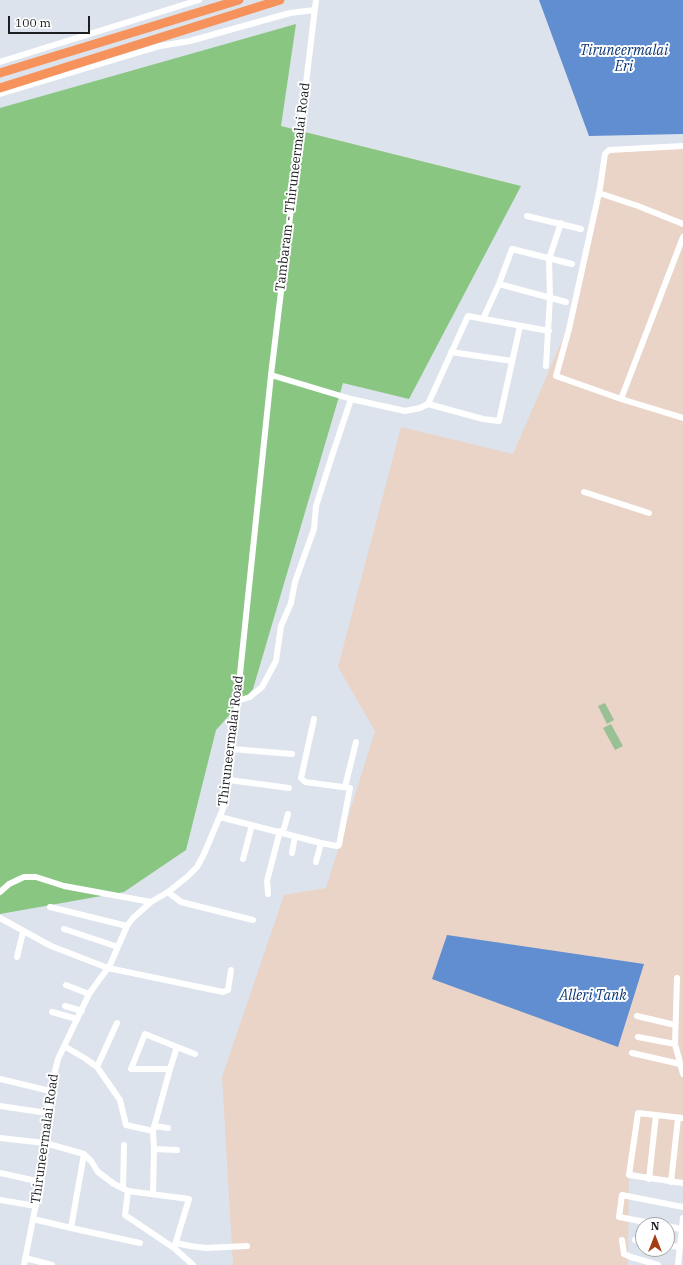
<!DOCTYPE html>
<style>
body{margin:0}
#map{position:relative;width:683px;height:1265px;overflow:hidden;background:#dde3ec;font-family:"IBM Plex Serif",serif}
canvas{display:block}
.north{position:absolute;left:635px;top:1217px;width:40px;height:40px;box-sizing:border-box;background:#fff;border:1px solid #a4a5a7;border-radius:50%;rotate:0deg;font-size:11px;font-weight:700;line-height:16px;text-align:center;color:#1c1e22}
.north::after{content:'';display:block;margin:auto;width:14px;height:18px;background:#a33d14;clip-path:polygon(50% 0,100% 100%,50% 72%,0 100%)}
.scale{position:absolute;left:8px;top:16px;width:82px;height:18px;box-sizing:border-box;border:2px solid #1c1e22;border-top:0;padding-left:5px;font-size:12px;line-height:14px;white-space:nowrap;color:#1c1e22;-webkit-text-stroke:3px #fff;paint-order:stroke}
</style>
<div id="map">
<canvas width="683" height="1265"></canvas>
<div class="north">N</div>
<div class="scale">100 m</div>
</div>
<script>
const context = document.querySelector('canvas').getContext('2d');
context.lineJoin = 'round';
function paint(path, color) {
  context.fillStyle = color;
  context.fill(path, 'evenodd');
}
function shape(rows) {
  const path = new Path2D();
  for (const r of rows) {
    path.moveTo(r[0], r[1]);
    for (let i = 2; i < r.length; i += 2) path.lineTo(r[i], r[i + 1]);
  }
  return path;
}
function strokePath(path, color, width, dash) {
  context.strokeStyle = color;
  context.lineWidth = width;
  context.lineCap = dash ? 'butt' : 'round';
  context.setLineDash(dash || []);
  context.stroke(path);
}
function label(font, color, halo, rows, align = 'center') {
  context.font = font + ' "IBM Plex Serif",serif';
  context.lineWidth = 4;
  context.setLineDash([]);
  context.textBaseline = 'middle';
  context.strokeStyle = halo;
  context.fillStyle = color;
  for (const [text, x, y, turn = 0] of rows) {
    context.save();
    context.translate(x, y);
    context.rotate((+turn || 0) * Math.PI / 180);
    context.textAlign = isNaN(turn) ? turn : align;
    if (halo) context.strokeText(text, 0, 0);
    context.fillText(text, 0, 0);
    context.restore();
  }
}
paint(shape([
 [683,147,683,1186,629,1170,628,1265,233,1265,222,1077,284,895,326,888,375,731,338,667,401,427,513,454,563,338,583,263,605,150]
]), '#e9d4c7');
paint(shape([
 [605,703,614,720,607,724,598,706],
 [611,724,623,746,615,750,603,728]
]), '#9ac095');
paint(shape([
 [296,24,281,126,521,186,409,399,343,383,253,689,216,730,186,850,124,892,0,914,0,108]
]), '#89c682');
paint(shape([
 [539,0,683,0,683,134,589,136],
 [447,935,644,964,618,1047,432,979]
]), '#618dd1');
strokePath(shape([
 [0,62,199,0],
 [0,94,160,46,190,41,290,13,315,10],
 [683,146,609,150,605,154,600,188,569,329,556,376,621,399,683,418],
 [599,193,638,206,683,224],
 [527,216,581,229],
 [499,284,512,249,572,264],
 [483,319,499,284,566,302],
 [451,352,512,361],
 [546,366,550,297,549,259,561,223],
 [271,375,351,399,405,411,420,408,428,404,468,316,549,331],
 [621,399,683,237],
 [428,404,483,419,499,421,520,326],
 [584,492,649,513],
 [237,701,250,697,262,687,276,661,281,626,291,603,295,582,314,529,316,506,331,459,351,399],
 [232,749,292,754],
 [229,780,289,788],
 [345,787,356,742],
 [220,817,321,843,337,846,339,845,350,788,305,782,301,778,314,719],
 [283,832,288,814],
 [292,853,295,836],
 [243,859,252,825],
 [316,862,321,843],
 [0,892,9,884,24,877,36,877,64,886,151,902],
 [168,892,181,902,253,920],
 [268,894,267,881,280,831],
 [50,907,127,926],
 [0,918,51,946,108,968,223,992,228,990,231,970],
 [64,929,118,947],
 [17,957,23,932],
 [677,978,675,1044,683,1074],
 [66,985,89,994],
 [65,1006,82,1011],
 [52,1012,77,1019],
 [637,1016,675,1025],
 [638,1037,675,1044],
 [64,1046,86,1059,97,1067,120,1100,126,1125,153,1131],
 [177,1047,195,1054],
 [632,1053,680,1064],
 [97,1067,117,1023],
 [0,1079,50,1091],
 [0,1106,47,1113],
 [683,1118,638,1113,629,1175,683,1183],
 [154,1126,168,1128],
 [0,1138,45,1143,84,1154,91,1161,98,1172,114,1184,128,1191,189,1199,174,1248],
 [154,1149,177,1150],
 [0,1173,41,1182],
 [649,1179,656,1115],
 [671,1182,678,1118],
 [123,1188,124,1145],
 [128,1191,125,1215,174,1248,193,1265],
 [153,1194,154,1149,153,1131,170,1069,177,1047,145,1034,131,1069,170,1069],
 [0,1200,36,1206],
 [33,1219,71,1228,140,1243],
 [661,1225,619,1217,622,1195,683,1207],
 [667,1226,681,1229],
 [71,1228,84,1154],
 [622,1240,624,1254,631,1257,658,1265],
 [635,1240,643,1242],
 [176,1243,190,1246,206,1248,247,1246],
 [667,1245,679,1247],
 [25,1258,52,1265],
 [24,1265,41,1178,50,1091,58,1059,89,994,110,965,127,926,133,918,151,902,168,892,187,877,197,867,204,854,225,804,229,780,271,375,316,0],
 [678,1265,683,1218]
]), '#fff', 6);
strokePath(shape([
 [0,73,239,0],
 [0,88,280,0]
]), '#f6925c', 9);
label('13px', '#1c1e22', '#fff', [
 ["Tambaram - Thiruneermalai Road",293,187,-83],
 ["Thiruneermalai Road",231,741,-83],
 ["Thiruneermalai Road",45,1139,-82]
]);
label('italic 14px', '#0c3674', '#fff', [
 ["Tiruneermalai",624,51],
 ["Eri",624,67],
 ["Alleri Tank",593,996]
]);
</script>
